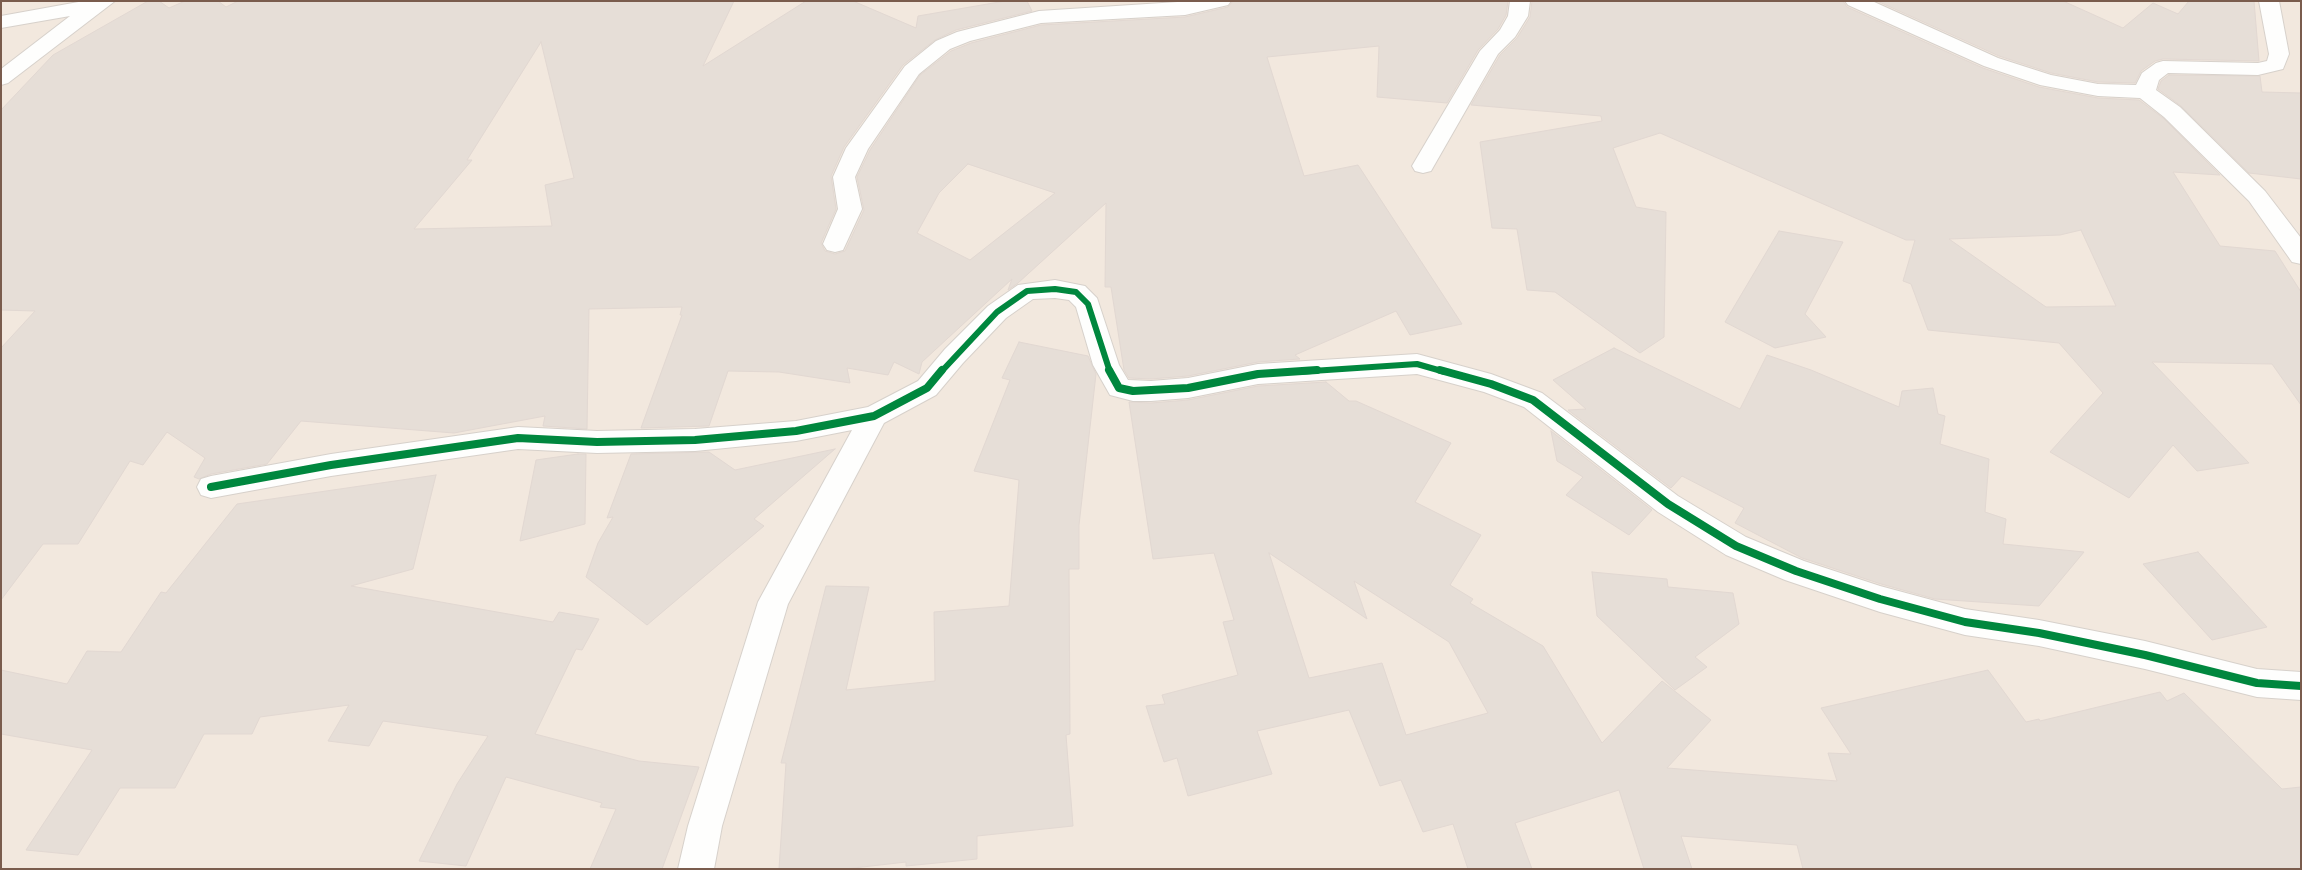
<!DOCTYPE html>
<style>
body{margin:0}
#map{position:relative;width:2302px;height:870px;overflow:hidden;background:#f9f5f0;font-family:"Source Sans 3",sans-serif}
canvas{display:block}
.frame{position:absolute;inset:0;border:2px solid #7a5c4d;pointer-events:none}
</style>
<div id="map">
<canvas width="2302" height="870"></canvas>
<div class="frame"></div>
</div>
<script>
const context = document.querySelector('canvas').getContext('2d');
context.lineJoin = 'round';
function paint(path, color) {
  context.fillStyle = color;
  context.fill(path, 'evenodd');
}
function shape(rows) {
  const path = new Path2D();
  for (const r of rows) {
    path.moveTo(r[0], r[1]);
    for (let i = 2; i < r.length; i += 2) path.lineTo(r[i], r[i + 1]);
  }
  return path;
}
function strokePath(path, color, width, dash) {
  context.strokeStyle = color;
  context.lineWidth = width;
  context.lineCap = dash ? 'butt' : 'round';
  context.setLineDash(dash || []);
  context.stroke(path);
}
paint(shape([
 [1,1,2301,1,2301,869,1,869]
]), '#f2e8de');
const building = shape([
 [148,1,159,1,169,8,185,1,218,1,226,7,238,1,734,1,703,66,806,1,853,1,916,28,918,16,1005,1,1027,1,1032,11,956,30,935,40,903,65,844,147,831,176,836,209,821,243,825,251,835,254,845,251,864,210,857,177,870,150,920,75,951,51,971,43,1041,25,1185,17,1228,7,1233,1,1508,1,1506,15,1498,29,1478,50,1447,103,1377,97,1379,46,1267,57,1304,176,1358,165,1462,324,1410,335,1396,311,1295,355,1300,359,1258,362,1188,376,1151,379,1129,378,1124,370,1111,287,1105,287,1106,203,1018,283,1008,290,1012,279,922,362,919,374,894,362,888,375,847,368,850,383,779,372,728,371,709,426,641,428,682,315,680,315,682,307,589,309,587,429,543,426,545,416,454,433,301,421,267,464,211,474,199,479,194,477,205,458,167,432,143,465,130,461,78,544,43,544,1,600,1,348,35,311,1,310,1,110,53,55,148,1],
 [541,42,574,178,545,185,552,226,414,229,472,160,467,160,541,42],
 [968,164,1055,193,970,260,917,233,939,193,968,164],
 [1532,1,1843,1,1847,7,1983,68,2039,87,2098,98,2139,100,2163,118,2220,175,2173,172,2220,246,2275,251,2301,292,2301,405,2272,364,2152,362,2249,463,2197,471,2173,445,2129,498,2050,452,2103,393,2059,343,1928,330,1911,284,1903,281,1915,240,1906,240,1660,133,1613,148,1636,207,1666,212,1664,337,1640,353,1555,292,1527,290,1517,229,1492,228,1480,142,1602,121,1601,116,1471,105,1500,55,1517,38,1530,17,1532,1],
 [2081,230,2116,306,2046,307,1949,239,2060,235,2081,230],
 [1877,1,2063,1,2123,28,2153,3,2178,14,2189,1,2254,1,2259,61,2163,59,2155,61,2141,71,2135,83,2098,82,2051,73,1999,56,1877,1],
 [2169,75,2260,76,2262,92,2301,93,2301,179,2249,173,2181,106,2158,89,2161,81,2169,75],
 [1779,231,1843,242,1805,314,1826,337,1775,348,1725,322,1779,231],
 [1019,342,1088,356,1096,374,1079,525,1079,569,1069,569,1070,734,1066,735,1073,826,977,836,977,859,906,866,906,862,845,869,779,869,786,763,781,763,826,586,869,587,846,690,935,681,934,612,1009,606,1019,480,974,471,1010,380,1002,378,1019,342],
 [1614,348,1740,409,1767,355,1811,370,1899,407,1902,391,1933,388,1938,414,1945,416,1940,444,1989,459,1985,512,2006,519,2003,544,2084,552,2039,606,1935,599,1881,584,1802,558,1735,523,1744,508,1682,476,1671,488,1568,410,1586,409,1553,380,1614,348],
 [1326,382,1349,401,1356,401,1451,443,1415,502,1481,535,1450,585,1473,599,1470,603,1543,646,1602,743,1662,681,1711,720,1667,768,1837,781,1828,753,1851,754,1821,708,1988,670,2026,722,2039,719,2040,721,2160,692,2167,701,2184,693,2282,789,2301,787,2301,869,1803,869,1797,845,1681,836,1692,869,1644,869,1619,790,1515,823,1532,869,1468,869,1453,824,1423,832,1401,780,1380,786,1349,710,1257,731,1272,774,1188,796,1177,758,1164,762,1146,706,1165,704,1162,695,1238,675,1223,622,1234,620,1214,553,1153,559,1129,402,1151,403,1188,400,1258,386,1326,382],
 [1269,553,1367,619,1354,581,1449,642,1488,713,1406,735,1382,663,1309,678,1269,553],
 [1551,431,1652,510,1629,535,1566,495,1583,477,1557,461,1551,431],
 [835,449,754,519,764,526,647,625,586,577,598,543,613,517,607,518,631,454,709,452,735,470,835,449],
 [578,454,586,454,585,524,520,541,536,460,578,454],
 [436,475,413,569,351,586,553,622,559,612,599,619,582,650,576,649,535,734,639,761,699,767,662,869,590,869,616,809,600,807,602,803,506,777,466,866,419,861,457,784,488,736,383,721,369,746,328,741,349,705,260,717,252,734,204,734,175,788,120,788,78,855,26,850,92,750,1,734,1,670,67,684,87,651,121,652,161,592,166,593,237,504,436,475],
 [2198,552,2267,627,2212,640,2143,564,2198,552],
 [1592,572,1667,579,1668,587,1733,593,1739,624,1695,657,1707,667,1675,690,1597,616,1592,572]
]);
paint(building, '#e6ded7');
strokePath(building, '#e2d8d2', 1);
const minor = shape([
 [84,1,115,1,8,83,1,85,1,69,70,16,1,28,1,16,84,1],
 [1193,1,1231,1,1228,5,1185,15,1041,23,970,41,950,49,919,74,868,149,855,177,862,209,843,250,835,252,827,250,823,244,838,209,833,177,846,148,905,66,936,41,957,32,1039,11,1193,1],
 [1510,1,1530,1,1528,16,1515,37,1498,54,1431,171,1423,173,1415,171,1412,166,1480,51,1500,30,1508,16,1510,1],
 [1845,1,1872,1,1998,58,2051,75,2098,84,2136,85,2142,73,2156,63,2163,61,2258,63,2267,61,2269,54,2259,1,2279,1,2289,54,2283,69,2258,75,2168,73,2159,80,2156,90,2180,107,2265,191,2301,238,2301,264,2292,262,2249,201,2164,117,2140,98,2098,96,2040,85,1984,66,1848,5,1845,1],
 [1055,280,1085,286,1097,298,1119,365,1128,380,1151,381,1188,378,1258,364,1417,354,1491,374,1542,393,1678,496,1746,537,1804,561,1880,586,1965,609,2039,620,2145,641,2257,669,2301,672,2301,700,2257,697,2145,669,2039,646,1965,635,1880,612,1785,580,1726,555,1658,512,1524,407,1484,392,1417,374,1258,384,1188,398,1151,401,1133,401,1110,395,1093,365,1076,307,1069,300,1055,298,1033,299,1006,318,963,363,936,395,884,423,788,604,722,826,714,869,678,869,688,826,758,602,852,430,796,441,695,451,597,453,518,449,331,476,211,498,201,495,197,487,201,479,211,476,331,454,518,427,597,431,695,429,796,421,868,407,918,381,945,349,988,306,1018,285,1055,280]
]);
strokePath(minor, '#d7d1cb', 2);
paint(minor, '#fefefd');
strokePath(shape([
 [941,372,997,312,1027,291,1055,289,1076,292,1088,304,1110,372],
 [1297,372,1417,364,1445,372]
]), '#00873e', 6);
strokePath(shape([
 [1109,370,1119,388,1133,391,1188,388,1258,374,1317,370],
 [1440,370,1491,384,1533,400,1668,504,1736,546,1796,571,1880,599,1965,622,2039,633,2145,655,2257,683,2301,686],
 [211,487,331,465,518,438,597,442,695,440,796,431,874,416,927,388,942,370]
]), '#00873e', 8);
</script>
